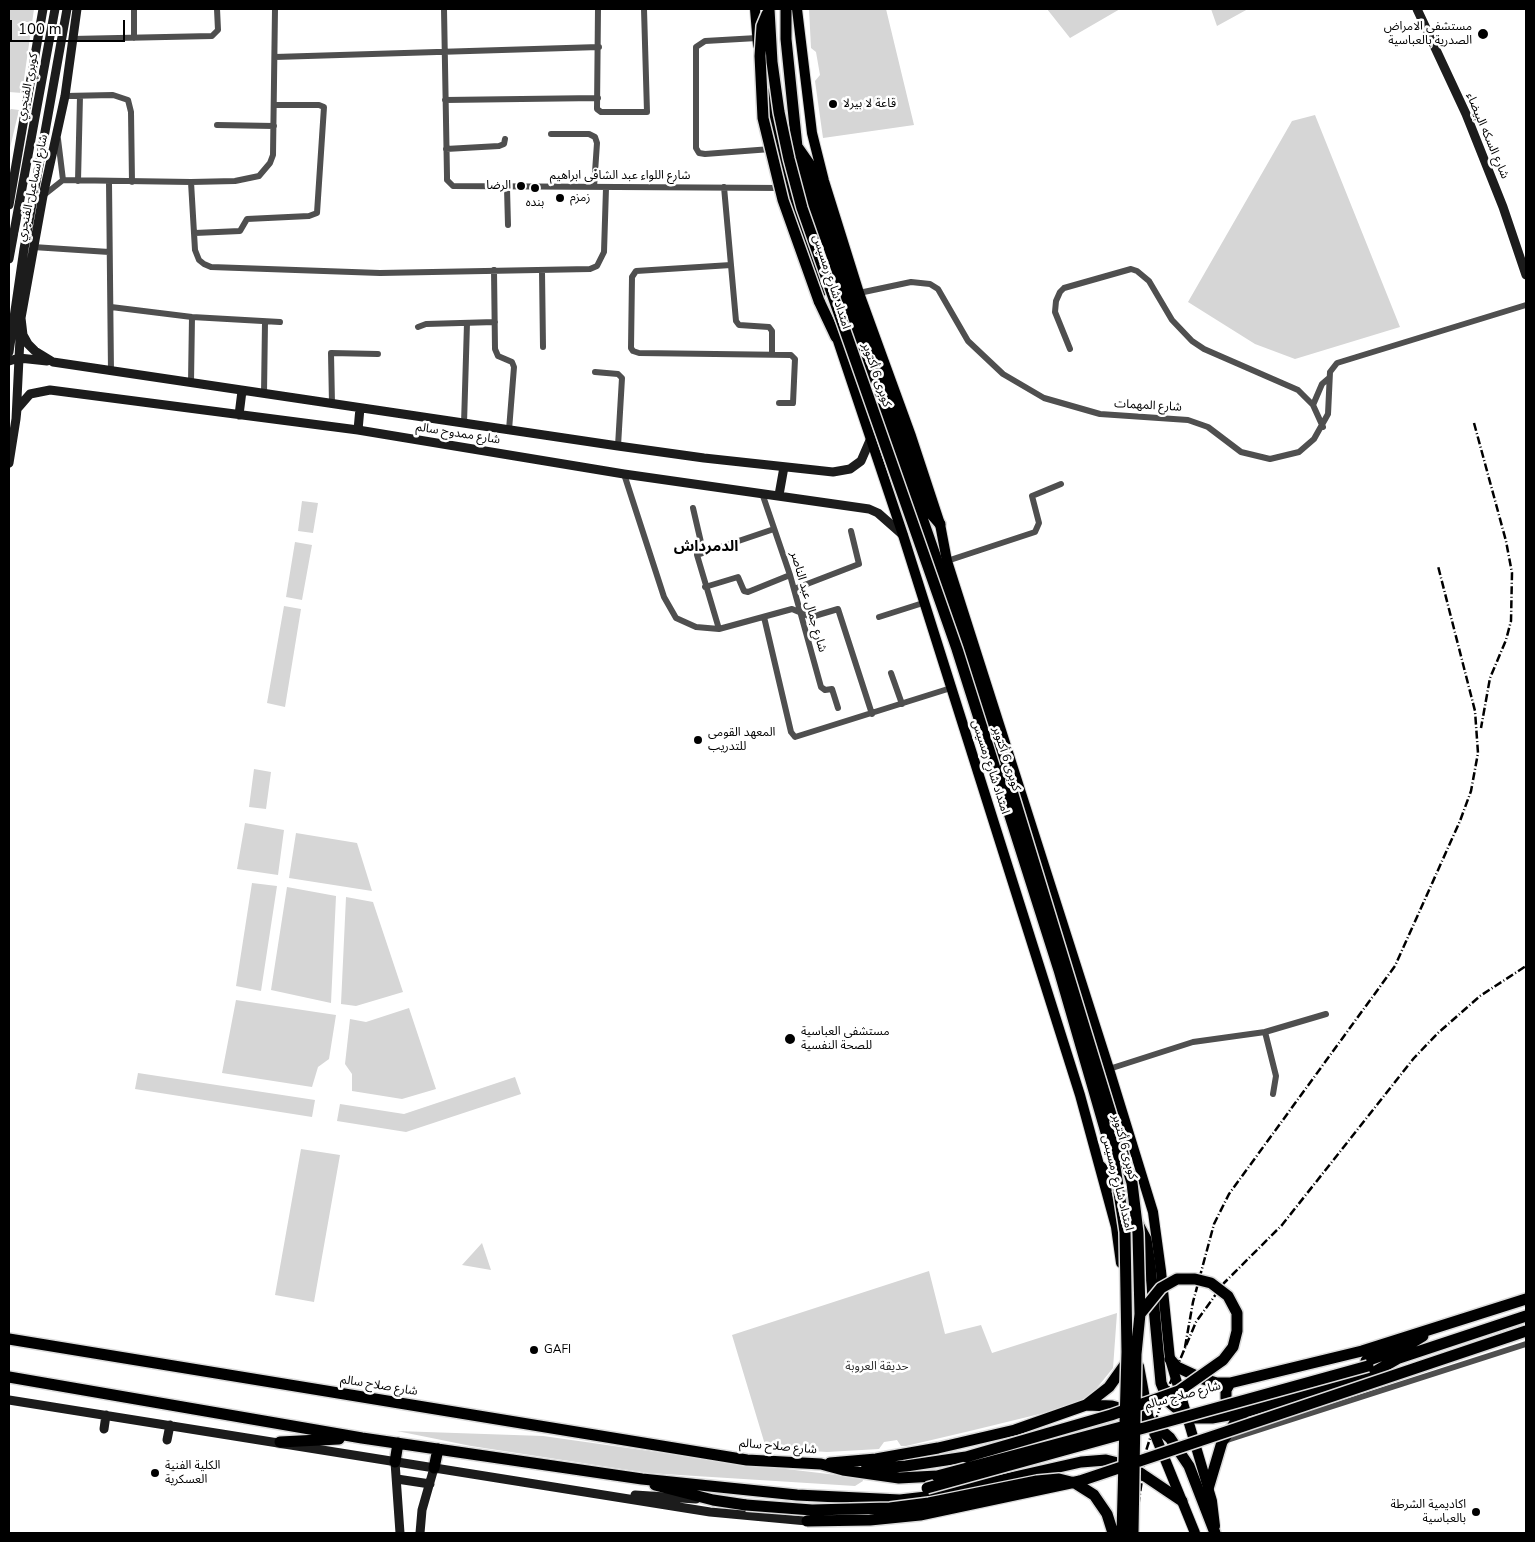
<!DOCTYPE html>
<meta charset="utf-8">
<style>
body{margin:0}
#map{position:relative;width:1535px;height:1542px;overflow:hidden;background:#fff;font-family:"Nunito Sans",sans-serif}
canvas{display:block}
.frame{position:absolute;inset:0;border:10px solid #000;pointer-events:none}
.scale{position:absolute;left:10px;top:20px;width:115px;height:22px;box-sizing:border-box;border:2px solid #000;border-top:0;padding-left:6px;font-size:15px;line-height:18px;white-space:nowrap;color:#000;-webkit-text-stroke:4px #fff;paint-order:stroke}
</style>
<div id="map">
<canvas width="1535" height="1542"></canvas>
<div class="frame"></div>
<div class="scale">100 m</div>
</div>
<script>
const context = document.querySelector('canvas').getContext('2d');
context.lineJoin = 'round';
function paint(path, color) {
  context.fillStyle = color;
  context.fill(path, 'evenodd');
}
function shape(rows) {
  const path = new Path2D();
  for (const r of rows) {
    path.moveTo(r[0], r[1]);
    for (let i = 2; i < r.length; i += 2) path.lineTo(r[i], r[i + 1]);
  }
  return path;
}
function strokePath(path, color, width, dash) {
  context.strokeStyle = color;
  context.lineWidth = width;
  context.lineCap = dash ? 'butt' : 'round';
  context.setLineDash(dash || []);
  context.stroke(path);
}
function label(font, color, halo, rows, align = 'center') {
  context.font = font + ' "Nunito Sans","Noto Sans Arabic",sans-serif';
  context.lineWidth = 5;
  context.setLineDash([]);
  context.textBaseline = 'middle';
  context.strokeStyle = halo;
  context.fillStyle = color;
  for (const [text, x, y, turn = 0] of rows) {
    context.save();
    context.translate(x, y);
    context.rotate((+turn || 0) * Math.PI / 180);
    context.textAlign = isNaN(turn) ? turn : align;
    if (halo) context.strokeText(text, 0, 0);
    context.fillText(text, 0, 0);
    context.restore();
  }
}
paint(shape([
 [9,9,34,9,22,93,9,92],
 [809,9,886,9,914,125,823,138,815,81,820,75,816,52,811,48],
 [1047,9,1120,9,1070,38],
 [1211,9,1248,9,1217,26],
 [11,109,19,110,9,152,9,111],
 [1315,115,1400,327,1295,359,1255,344,1188,302,1292,121],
 [302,501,318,503,313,533,298,531],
 [295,542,312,545,302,600,286,597],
 [284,606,301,609,285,707,267,703],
 [254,769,271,772,266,809,249,807],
 [245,823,284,830,278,875,237,869],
 [296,833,357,843,372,891,289,878],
 [252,883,277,886,261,991,236,986],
 [287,887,336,896,331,1003,271,990],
 [346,897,373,902,403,992,356,1006,341,1004],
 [236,1000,336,1015,329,1059,318,1067,312,1087,222,1073],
 [409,1008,436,1089,402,1099,352,1091,352,1074,345,1064,350,1019,366,1022],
 [138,1073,315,1100,312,1117,135,1089],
 [515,1077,521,1094,406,1132,337,1121,340,1104,404,1114],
 [301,1149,340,1155,314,1302,275,1295],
 [482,1243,491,1270,462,1265],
 [929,1271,945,1334,981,1325,992,1353,1117,1313,1113,1368,1088,1399,1060,1409,974,1430,906,1446,901,1446,897,1440,884,1442,879,1449,827,1452,766,1448,732,1335],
 [397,1431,543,1436,727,1462,862,1478,863,1481,855,1486,648,1473,471,1446]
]), '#d6d6d6');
const primary = shape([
 [755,9,758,45],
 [797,9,812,133,824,181,859,293,911,436,940,524,947,561,1109,1069,1153,1212,1161,1271,1170,1359,1212,1501,1215,1526],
 [765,84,787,188,821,292],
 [834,329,903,535,1080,1095,1116,1227,1121,1263],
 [1139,1366,1149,1420,1195,1533]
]);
const highway = shape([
 [786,9,786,39,797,147,804,179,967,647,1005,768],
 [798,148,812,168,859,315,928,510,940,524],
 [819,301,836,337],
 [1101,1167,1128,1205,1146,1239,1150,1264,1161,1383,1169,1402,1181,1412,1192,1418,1212,1418,1245,1412],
 [9,1339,747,1460,821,1464,843,1470,899,1478,937,1476],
 [1170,1359,1177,1367,1203,1379,1217,1383,1230,1383,1362,1351,1526,1299],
 [1366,1361,1403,1348,1423,1336],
 [1390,1361,1526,1316],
 [9,1377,362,1438,642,1479,797,1495,900,1500,926,1497,1081,1462,1106,1460,1130,1466,1182,1501],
 [1230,1383,1226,1390,1226,1398,1230,1405,1236,1410],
 [1086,1405,1109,1387,1129,1359],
 [280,1442,339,1439],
 [395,1462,398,1443],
 [830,1463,876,1459,938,1448,1015,1430,1086,1405,1112,1406,1137,1413,1149,1420,1170,1438,1189,1466,1215,1533],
 [434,1468,438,1449],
 [866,1469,906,1466,966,1457],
 [655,1485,713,1500,746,1505],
 [1208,1489,1222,1442,1236,1421,1245,1412,1371,1374,1397,1359]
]);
strokePath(primary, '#dbdbdb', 12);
strokePath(highway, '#dbdbdb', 14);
strokePath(shape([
 [444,9,447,176,447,180,453,186,782,188],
 [598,9,597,109,601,112,647,112,644,9],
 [134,38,134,9],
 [757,38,705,41,696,47,696,148,699,153,705,154,771,149],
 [72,39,212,36,218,30,217,9],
 [275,57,599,47],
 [65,96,113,95,128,100,131,112,132,182],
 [445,100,598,98],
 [217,125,274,126],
 [551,134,589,134,595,137,597,143,594,187],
 [58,139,63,180],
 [446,149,499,146,504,144,505,139],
 [78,181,80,96],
 [109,182,111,372],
 [191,182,195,250,199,260,204,264,211,267,380,273,590,269,597,266,604,252,606,188],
 [724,187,736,321,739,325,769,327,772,331,772,354],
 [507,188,508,225],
 [44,195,63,180,191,182,235,181,259,176,270,163,273,155,275,9],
 [195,233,240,231,247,219,309,216,317,213,324,107,319,105,275,105],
 [33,247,109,252],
 [731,265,636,271,632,277,631,348,633,351,639,353,791,355,795,359,793,403,779,403],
 [494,270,495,349,498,356,512,362,514,367,509,430],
 [542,271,543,347],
 [859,293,911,282,930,284,938,289,968,341,1003,374,1044,398,1100,414,1188,420,1208,427,1241,452,1270,459,1299,452,1314,439,1328,414,1330,372,1337,363,1526,305],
 [111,307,192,317,280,322],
 [418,327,426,324,495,322],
 [1070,349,1055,312,1056,301,1060,292,1064,288,1131,269,1137,271,1149,281,1172,320,1192,341,1204,349,1298,390,1313,405,1323,427],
 [595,372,618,374,622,378,618,446],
 [191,382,192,317],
 [264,394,265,322],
 [332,404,331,353,378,354],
 [1313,405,1322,384,1329,378],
 [464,424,467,323],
 [624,474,664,597,676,618,696,627,719,629,792,609,811,617,838,609,872,714],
 [762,493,790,575,821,687,825,690,832,689,838,708],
 [693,508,703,551],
 [947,561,1035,532,1039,523,1032,496,1061,484],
 [705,587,738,577,744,591,748,592,790,575],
 [794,589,859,564,851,531],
 [764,617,791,732,795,737,951,688],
 [879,617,923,603],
 [719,629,697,555,774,529],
 [891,673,902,704],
 [1265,1032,1326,1014],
 [1109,1069,1193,1042,1265,1032,1276,1076,1273,1094],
 [1224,1441,1526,1344]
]), '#4f4f4f', 6);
strokePath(shape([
 [1417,9,1466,114,1503,207,1526,275],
 [9,205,43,9],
 [9,259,55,9],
 [21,318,23,335,28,344,35,351,53,362,618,446,704,458,833,472,850,469,861,461,871,438],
 [9,352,24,249,67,9],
 [9,361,19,358,47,361],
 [239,415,242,391],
 [16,419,17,409,30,394,50,390,358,430,624,474,869,509,878,513,903,535],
 [358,430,360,408],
 [9,463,16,419,21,318,43,196,65,96,77,9],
 [779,495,784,467],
 [9,1400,710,1512,807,1521],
 [104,1429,106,1415],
 [167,1440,170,1425],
 [395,1462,400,1533],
 [397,1479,430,1484],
 [635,1495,696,1499],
 [420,1533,422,1510,434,1468]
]), '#1c1c1c', 9);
strokePath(primary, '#000', 10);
strokePath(highway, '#000', 11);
strokePath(shape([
 [1474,423,1506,541,1512,573,1511,621,1506,640,1490,678,1481,728],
 [1185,1347,1193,1302,1214,1224,1229,1194,1395,966,1460,821,1471,791,1478,753,1475,711,1438,566],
 [1138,1533,1138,1508,1146,1451,1160,1407,1196,1322,1224,1283,1282,1225,1414,1058,1438,1033,1480,996,1526,966]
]), '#000', 2.5, [8, 2.5, 1, 2.5]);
const highwayBridge = shape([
 [769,9,772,62,779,112,789,159,802,208,957,649,1059,970,1114,1160,1125,1232,1127,1352,1122,1533],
 [767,14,762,26,760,56,763,118,783,200,819,301],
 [1005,768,1132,1183,1138,1233,1140,1314,1136,1354,1133,1533],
 [966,1457,1111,1415,1179,1391,1223,1360,1233,1347,1237,1331,1237,1313,1228,1296,1211,1283,1195,1279,1177,1279,1161,1288,1140,1314],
 [937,1476,1125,1426],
 [927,1488,1368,1366],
 [746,1505,812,1510,890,1508,929,1503,1037,1481,1059,1479,1075,1483,1094,1495,1107,1514,1113,1533],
 [807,1521,870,1520,920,1515,1080,1481,1526,1331]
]);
strokePath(highwayBridge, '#dbdbdb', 14, []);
strokePath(highwayBridge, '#000', 11);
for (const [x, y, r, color] of [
 [1483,34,6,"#000"],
 [833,104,5,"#000"],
 [521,186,5,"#000"],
 [535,188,5,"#000"],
 [560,198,5,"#000"],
 [698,740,5,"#000"],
 [790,1039,6,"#000"],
 [534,1350,5,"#000"],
 [155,1473,5,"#000"],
 [1476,1512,5,"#000"]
]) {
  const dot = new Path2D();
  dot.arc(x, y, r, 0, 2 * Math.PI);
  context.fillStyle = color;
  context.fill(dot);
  strokePath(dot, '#fff', 2);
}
label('12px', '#000', '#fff', [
 ["مستشفى الامراض",1472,27,"right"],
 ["الصدرية بالعباسية",1472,41,"right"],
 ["قاعة لا بيرلا",843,104],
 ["الرضا",511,186,"right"],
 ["زمزم",570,198],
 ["بنده",535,203,"center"],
 ["المعهد القومى",708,733],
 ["للتدريب",708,747],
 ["مستشفى العباسية",801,1032],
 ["للصحة النفسية",801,1046],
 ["GAFI",544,1350],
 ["الكلية الفنية",165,1466],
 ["العسكرية",165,1480],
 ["اكاديمية الشرطة",1466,1505,"right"],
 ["بالعباسية",1466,1519,"right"]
], 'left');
label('12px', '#000', '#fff', [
 ["كوبري الفنجري",28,87,-79],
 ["شارع السكه البيضاء",1487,136,67],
 ["شارع اللواء عبد الشافى ابراهيم",620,176],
 ["شارع اسماعيل الفنجري",33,188,-78],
 ["امتداد شارع رمسيس",831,282,72],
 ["كوبرى 6 أكتوبر",876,375,71],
 ["شارع المهمات",1148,406,3],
 ["شارع ممدوح سالم",458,434,9],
 ["شارع جمال عبد الناصر",808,602,74],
 ["كوبرى 6 أكتوبر",1006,759,72],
 ["امتداد شارع رمسيس",990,767,72],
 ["كوبرى 6 أكتوبر",1124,1147,75],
 ["امتداد شارع رمسيس",1117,1183,76],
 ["شارع صلاح سالم",379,1386,9],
 ["شارع صلاح سالم",1183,1396,-15],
 ["شارع صلاح سالم",778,1447,5]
]);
label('12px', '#2d2d2d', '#fff', [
 ["حديقة العروبة",877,1367]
]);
label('bold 15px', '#000', '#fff', [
 ["الدمرداش",706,547]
]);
</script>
